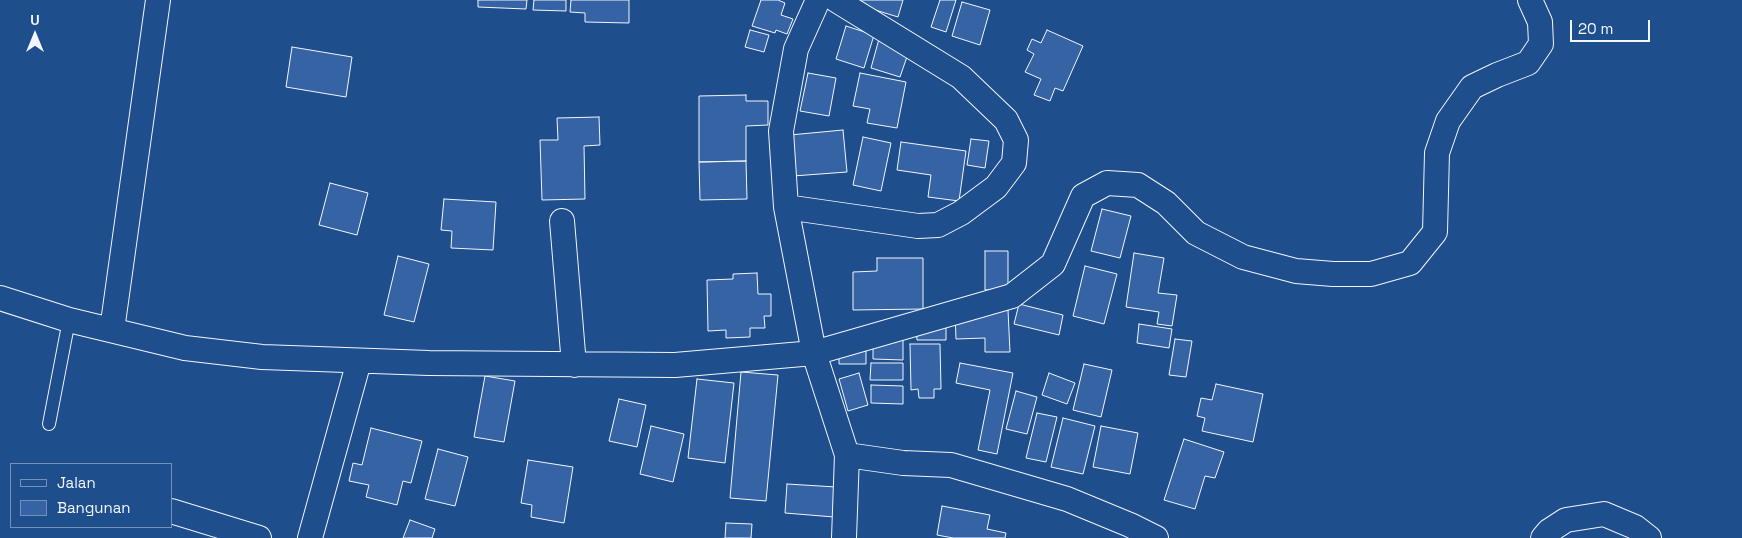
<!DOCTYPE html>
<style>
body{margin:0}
#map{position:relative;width:1742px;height:538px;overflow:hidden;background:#1f4e8c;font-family:"Space Grotesk",sans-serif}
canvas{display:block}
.legend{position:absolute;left:10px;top:463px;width:162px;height:65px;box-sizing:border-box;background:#1f4e8c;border:1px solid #7391ba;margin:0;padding:6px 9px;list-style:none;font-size:15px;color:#f2f6ff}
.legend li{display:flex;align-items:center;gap:10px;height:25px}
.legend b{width:25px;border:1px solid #7391ba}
.north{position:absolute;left:10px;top:10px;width:50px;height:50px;-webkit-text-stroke:4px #1f4e8c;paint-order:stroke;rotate:0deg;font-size:14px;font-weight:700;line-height:20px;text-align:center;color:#f2f6ff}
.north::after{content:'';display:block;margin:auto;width:18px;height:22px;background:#f2f6ff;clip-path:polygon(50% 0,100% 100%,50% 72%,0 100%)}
.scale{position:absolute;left:1570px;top:20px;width:80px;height:22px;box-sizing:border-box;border:2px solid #f2f6ff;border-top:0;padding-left:6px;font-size:15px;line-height:18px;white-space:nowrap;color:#f2f6ff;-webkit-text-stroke:4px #1f4e8c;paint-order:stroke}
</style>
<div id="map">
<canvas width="1742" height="538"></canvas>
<ul class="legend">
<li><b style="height:6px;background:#1f4e8c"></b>Jalan</li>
<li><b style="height:14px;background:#3563a3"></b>Bangunan</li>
</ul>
<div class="north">U</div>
<div class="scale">20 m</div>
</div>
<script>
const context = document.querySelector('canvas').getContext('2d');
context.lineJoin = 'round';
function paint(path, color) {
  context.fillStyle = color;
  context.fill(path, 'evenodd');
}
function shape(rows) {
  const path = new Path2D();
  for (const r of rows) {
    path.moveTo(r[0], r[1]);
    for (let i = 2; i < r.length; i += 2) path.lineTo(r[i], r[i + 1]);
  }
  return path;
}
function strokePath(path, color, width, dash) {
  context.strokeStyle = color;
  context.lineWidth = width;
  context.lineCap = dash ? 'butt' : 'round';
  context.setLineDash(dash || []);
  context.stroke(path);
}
const building = shape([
 [478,0,527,0,526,9,478,7,478,0],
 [534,0,566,0,566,11,533,10,534,0],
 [571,0,629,0,629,23,585,22,585,13,570,12,571,0],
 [761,0,778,0,785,3,781,15,793,19,787,34,776,30,775,33,752,26,761,0],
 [860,0,903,0,898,17,859,5,860,0],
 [940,0,956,0,946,32,931,27,940,0],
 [962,2,990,10,980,45,952,36,962,2],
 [846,26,874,35,864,68,836,59,846,26],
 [750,30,769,35,764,52,745,47,750,30],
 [1047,30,1083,46,1063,91,1055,88,1050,101,1034,95,1041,79,1025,72,1034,54,1027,50,1032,39,1041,43,1047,30],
 [879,39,910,48,900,77,871,68,879,39],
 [292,47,352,57,346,97,286,87,292,47],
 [808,73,836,78,829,116,800,111,808,73],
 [860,73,906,82,897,128,867,123,870,109,853,106,860,73],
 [746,95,746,101,768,101,768,125,746,126,746,161,699,162,699,96,746,95],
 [599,117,600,145,584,146,585,199,542,200,540,140,558,140,557,118,599,117],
 [843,130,847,172,793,176,790,135,843,130],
 [863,137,891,143,881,191,853,185,863,137],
 [971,139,989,141,985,168,967,165,971,139],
 [901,142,966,151,959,201,928,197,931,175,897,170,901,142],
 [746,161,747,199,700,200,699,162,746,161],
 [330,183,368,193,357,235,319,225,330,183],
 [444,199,496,202,493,250,451,248,452,231,441,230,444,199],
 [1102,209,1131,216,1120,258,1091,251,1102,209],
 [985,251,1008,251,1008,290,985,290,985,251],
 [1134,253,1164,258,1158,293,1177,295,1172,326,1157,324,1159,312,1126,307,1134,253],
 [398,256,429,264,414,322,384,315,398,256],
 [877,258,923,258,923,309,853,310,853,272,877,271,877,258],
 [1085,266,1117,274,1104,324,1073,316,1085,266],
 [757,273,758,294,771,294,771,316,764,316,765,328,750,328,750,337,726,338,726,330,708,331,707,280,733,279,733,274,757,273],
 [1019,304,1063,315,1059,335,1014,324,1019,304],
 [1008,310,1010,352,985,352,985,338,956,339,955,313,1008,310],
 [946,324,946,340,917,340,916,325,946,324],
 [1139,324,1172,329,1169,348,1137,343,1139,324],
 [873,338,903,339,903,360,873,359,873,338],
 [1175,339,1192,341,1186,377,1169,375,1175,339],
 [910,344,940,344,941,389,934,389,934,398,919,398,918,389,911,390,910,344],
 [839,351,866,351,866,364,839,364,839,351],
 [871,363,903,363,903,380,870,380,871,363],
 [960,363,1013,373,997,454,978,450,990,390,956,383,960,363],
 [1084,364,1112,370,1101,417,1073,410,1084,364],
 [741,372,778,375,766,501,730,498,741,372],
 [859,373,868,405,848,411,839,379,859,373],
 [1049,373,1075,383,1067,404,1042,395,1049,373],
 [485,376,515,381,504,442,474,437,485,376],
 [697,379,734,383,725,463,688,458,697,379],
 [1216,384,1263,394,1253,442,1202,431,1205,418,1197,416,1201,398,1212,400,1216,384],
 [871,385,903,386,903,404,871,403,871,385],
 [1016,391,1037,397,1027,434,1006,429,1016,391],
 [619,399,646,405,637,447,609,441,619,399],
 [1037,413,1057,417,1046,462,1026,458,1037,413],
 [1063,418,1095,426,1083,474,1051,467,1063,418],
 [651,426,684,434,673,482,640,474,651,426],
 [1101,426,1138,433,1130,474,1093,467,1101,426],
 [371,428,422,441,411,483,403,481,397,505,366,497,369,485,349,481,353,463,362,465,371,428],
 [1184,439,1224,452,1215,478,1205,476,1195,509,1164,500,1184,439],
 [438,449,468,457,455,506,425,499,438,449],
 [528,460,573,467,564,523,531,517,532,505,521,503,528,460],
 [787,484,836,487,834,517,785,513,787,484],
 [942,506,990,515,987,529,1006,533,1005,538,953,538,937,535,942,506],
 [410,520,435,529,432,538,403,538,410,520],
 [726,523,752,524,751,538,725,538,726,523]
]);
paint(building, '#3563a3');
strokePath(building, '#f2f6ff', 1);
const service = shape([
 [49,424,69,320]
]);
const minor = shape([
 [818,0,796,49,781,131,786,207,814,353,847,455,844,538],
 [786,207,918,226,938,225,961,213,996,187,1014,163,1016,140,1006,120,961,77,836,0],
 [562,221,574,365],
 [0,298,69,320,185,348,262,357,429,363,675,365,814,353,1012,296,1053,264,1083,196,1107,183,1138,185,1166,203,1196,233,1243,257,1296,271,1333,274,1371,274,1410,263,1435,232,1437,153,1448,121,1472,87,1497,75,1528,63,1541,44,1540,22,1530,0],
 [112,330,158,0],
 [847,455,903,463,951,465,1067,499,1130,525,1156,538],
 [171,511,259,538],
 [310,538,359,361],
 [1543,538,1549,531,1566,520,1604,514,1635,527,1649,538]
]);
strokePath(service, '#f2f6ff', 14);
strokePath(minor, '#f2f6ff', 26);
strokePath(service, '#1f4e8c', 12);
strokePath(minor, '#1f4e8c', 24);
</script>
